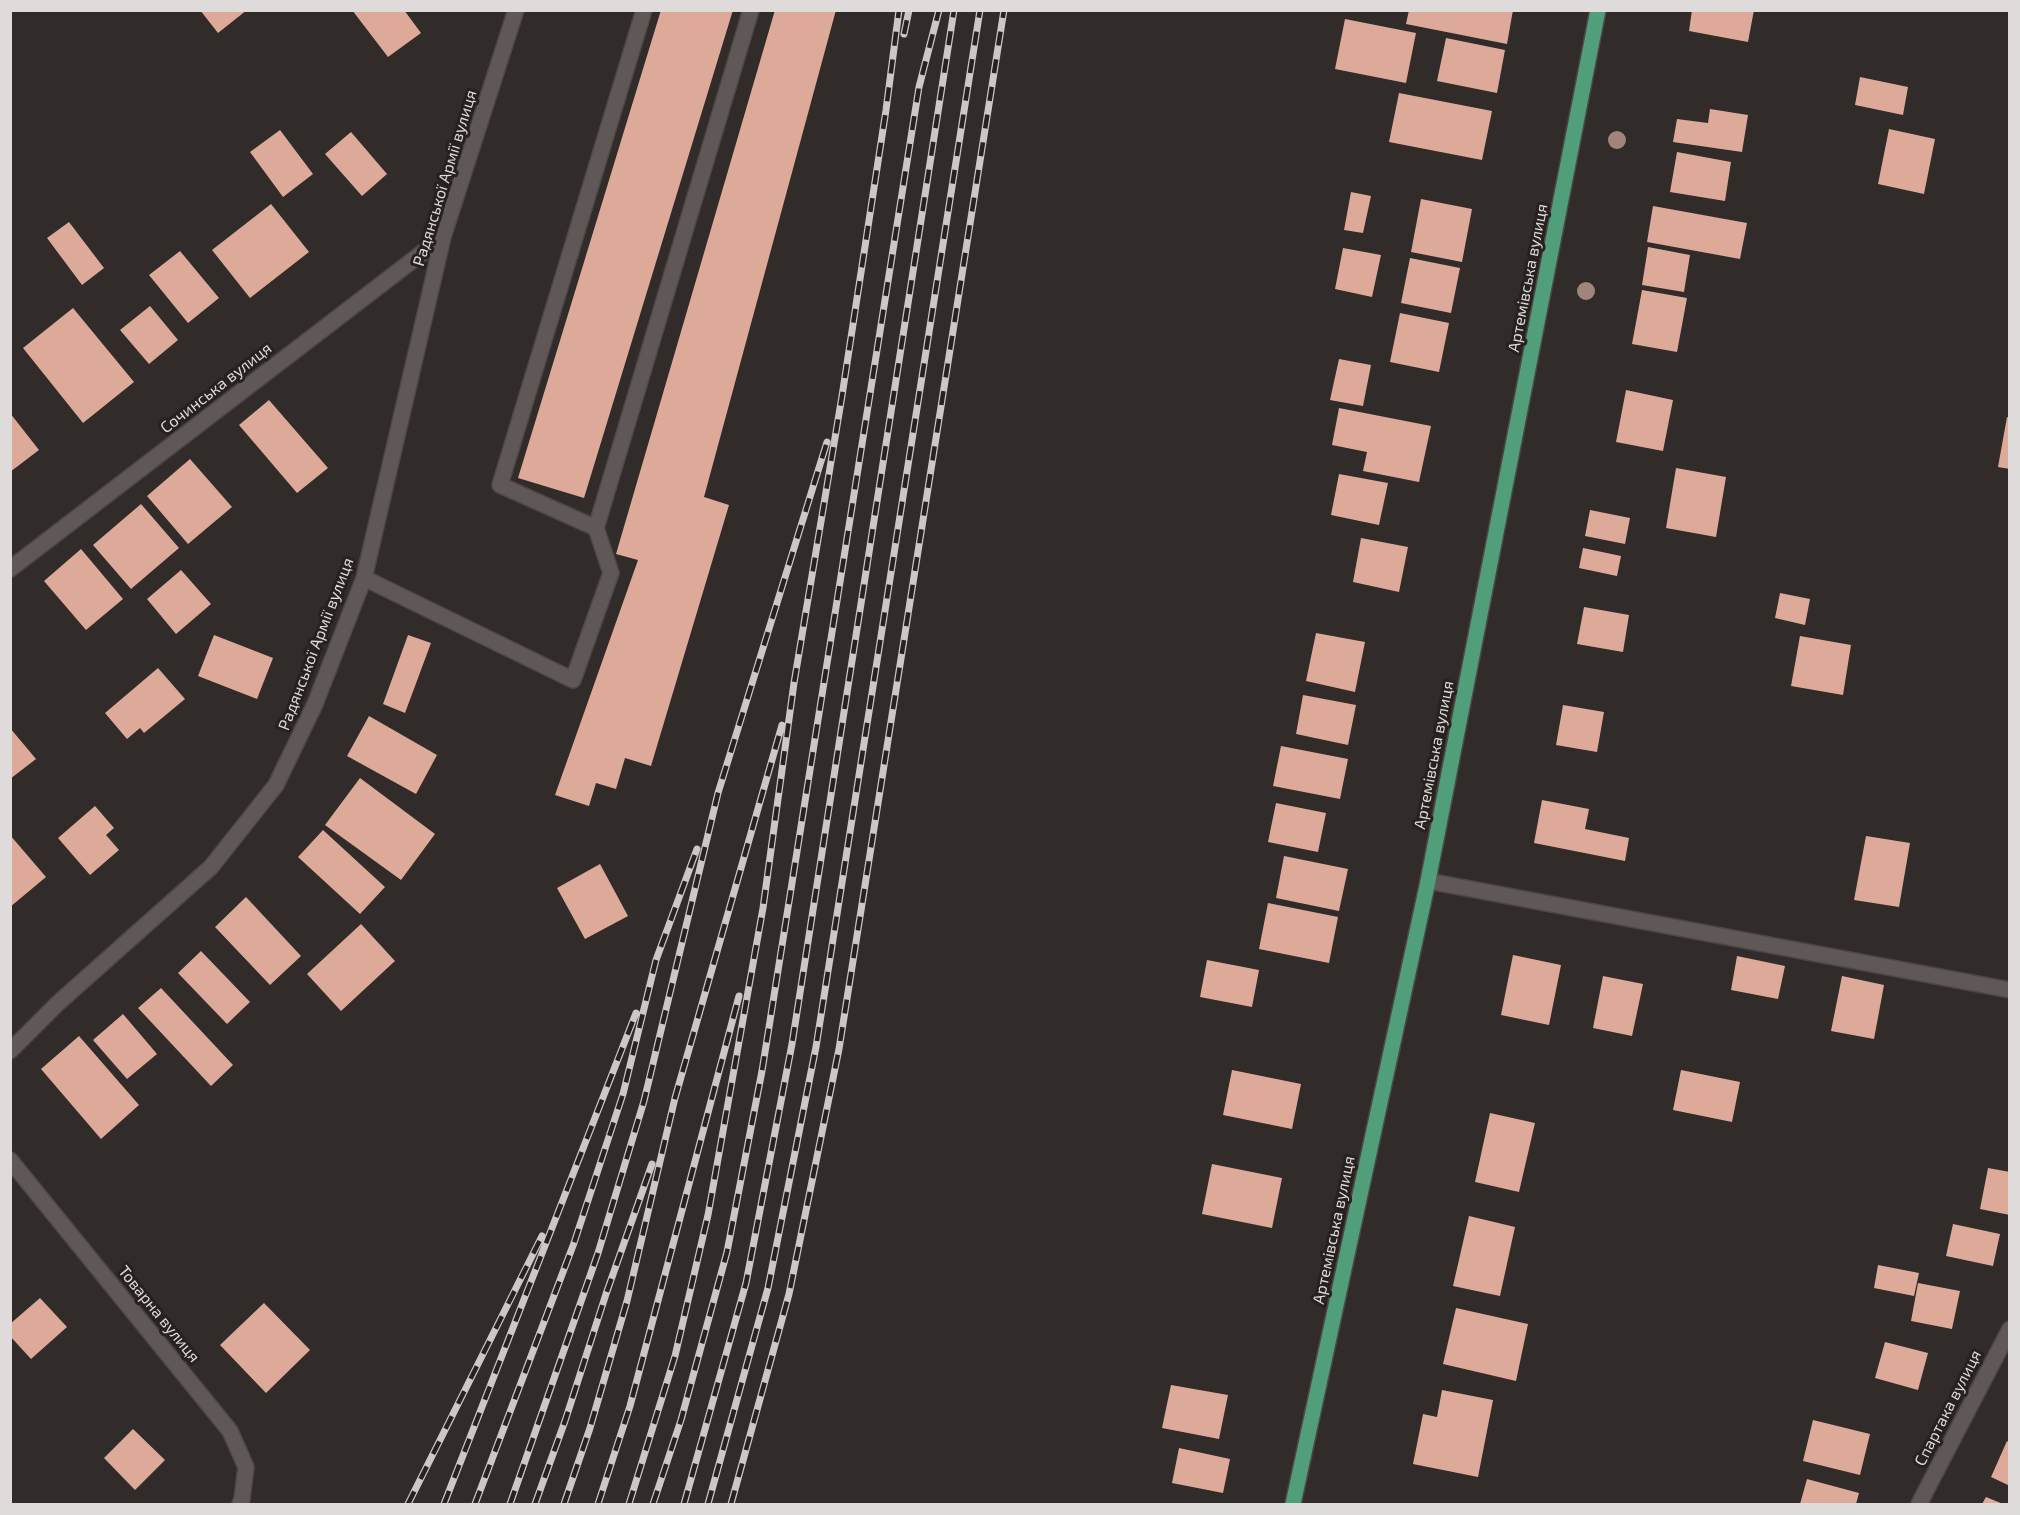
<!DOCTYPE html>
<meta charset="utf-8">
<style>
body{margin:0}
#map{position:relative;width:2020px;height:1515px;overflow:hidden;background:#312b29;font-family:"Exo 2",sans-serif}
canvas{display:block}
.frame{position:absolute;inset:0;border:12px solid #dfdbda;pointer-events:none}
</style>
<div id="map">
<canvas width="2020" height="1515"></canvas>
<div class="frame"></div>
</div>
<script>
const context = document.querySelector('canvas').getContext('2d');
context.lineJoin = 'round';
function paint(path, color) {
  context.fillStyle = color;
  context.fill(path, 'evenodd');
}
function shape(rows) {
  const path = new Path2D();
  for (const r of rows) {
    path.moveTo(r[0], r[1]);
    for (let i = 2; i < r.length; i += 2) path.lineTo(r[i], r[i + 1]);
  }
  return path;
}
function strokePath(path, color, width, dash) {
  context.strokeStyle = color;
  context.lineWidth = width;
  context.lineCap = dash ? 'butt' : 'round';
  context.setLineDash(dash || []);
  context.stroke(path);
}
function label(font, color, halo, rows, align = 'center') {
  context.font = font + ' "Exo 2",sans-serif';
  context.lineWidth = 6;
  context.setLineDash([]);
  context.textBaseline = 'middle';
  context.strokeStyle = halo;
  context.fillStyle = color;
  for (const [text, x, y, turn = 0] of rows) {
    context.save();
    context.translate(x, y);
    context.rotate((+turn || 0) * Math.PI / 180);
    context.textAlign = isNaN(turn) ? turn : align;
    if (halo) context.strokeText(text, 0, 0);
    context.fillText(text, 0, 0);
    context.restore();
  }
}
paint(shape([
 [200,10,247,10,218,33],
 [352,10,404,10,421,33,388,57],
 [661,10,733,10,584,498,518,478],
 [775,10,836,10,704,497,729,505,651,766,625,758,616,789,596,783,589,806,555,795,638,560,616,554],
 [1409,10,1513,10,1507,44,1406,24],
 [1692,10,1754,10,1748,42,1689,31],
 [1345,19,1416,33,1406,83,1335,69],
 [1446,38,1505,50,1497,93,1437,81],
 [1860,77,1908,87,1903,115,1855,105],
 [1399,93,1492,111,1482,160,1389,142],
 [1710,109,1748,115,1742,152,1673,142,1677,119,1708,123],
 [1889,129,1935,139,1924,194,1878,184],
 [280,130,313,174,283,197,250,152],
 [351,132,387,174,362,196,325,154],
 [1677,152,1731,162,1725,201,1670,192],
 [1351,192,1371,196,1363,233,1344,230],
 [1421,199,1472,209,1462,262,1411,252],
 [271,204,309,252,250,298,212,250],
 [1653,206,1747,223,1740,259,1647,242],
 [69,222,104,268,82,285,47,238],
 [1648,247,1690,255,1684,292,1642,285],
 [1343,248,1381,255,1372,297,1335,289],
 [180,251,219,298,188,323,149,275],
 [1410,258,1460,268,1451,313,1401,303],
 [1642,290,1687,298,1677,352,1632,344],
 [150,306,178,340,149,364,120,330],
 [73,308,134,382,83,423,23,348],
 [1400,313,1449,323,1439,372,1390,362],
 [1339,359,1371,365,1363,406,1330,400],
 [1626,390,1673,400,1663,451,1616,442],
 [269,400,328,468,297,493,239,425],
 [1339,408,1431,426,1419,482,1363,471,1367,452,1332,445],
 [10,413,39,450,10,472],
 [2007,417,2010,418,2010,469,1998,467],
 [190,459,232,507,188,544,147,496],
 [1676,468,1726,477,1716,537,1666,528],
 [1339,474,1388,483,1379,525,1331,515],
 [141,504,179,548,131,589,93,545],
 [1590,510,1630,518,1625,544,1585,536],
 [1361,538,1408,547,1399,592,1353,582],
 [1583,548,1621,556,1617,576,1579,568],
 [81,549,123,599,86,630,44,581],
 [181,570,211,604,176,634,147,599],
 [1780,593,1810,599,1805,625,1775,618],
 [1584,607,1629,615,1623,652,1577,644],
 [1316,633,1365,642,1355,692,1306,681],
 [214,635,273,658,257,699,198,676],
 [408,635,431,643,405,713,383,704],
 [1800,636,1851,645,1843,695,1791,686],
 [158,668,185,699,144,733,140,728,127,739,105,713],
 [1303,695,1356,705,1348,745,1296,734],
 [1563,705,1604,712,1597,752,1556,745],
 [369,716,437,755,416,794,347,756],
 [10,728,36,759,10,779],
 [1281,746,1348,759,1340,799,1273,786],
 [360,778,435,834,401,880,325,825],
 [1542,800,1589,809,1585,829,1629,838,1625,861,1534,843],
 [1276,803,1326,813,1318,852,1268,842],
 [95,806,114,828,106,835,119,850,90,875,58,838],
 [323,830,385,887,360,914,298,857],
 [10,835,46,877,10,907],
 [1866,836,1910,843,1899,907,1854,900],
 [1284,856,1348,869,1339,911,1276,898],
 [600,864,628,916,585,939,557,888],
 [246,897,301,956,270,985,215,927],
 [1268,903,1338,917,1329,963,1259,949],
 [361,924,395,961,341,1011,307,974],
 [201,951,250,1002,227,1024,178,973],
 [1513,955,1561,965,1549,1025,1501,1015],
 [1737,956,1785,966,1778,999,1731,990],
 [1207,960,1259,970,1252,1007,1200,997],
 [1603,976,1643,984,1632,1036,1593,1028],
 [1842,976,1884,985,1874,1039,1831,1031],
 [161,988,233,1065,211,1086,138,1008],
 [123,1014,157,1054,127,1079,93,1040],
 [79,1036,139,1105,101,1139,41,1069],
 [1232,1070,1301,1084,1292,1129,1223,1115],
 [1681,1070,1740,1082,1732,1122,1673,1110],
 [1490,1113,1535,1123,1519,1192,1475,1182],
 [1212,1164,1282,1178,1272,1228,1202,1214],
 [1988,1168,2010,1172,2010,1215,1980,1209],
 [1469,1216,1515,1227,1500,1296,1453,1286],
 [1953,1224,2000,1234,1993,1266,1946,1256],
 [1878,1265,1919,1273,1914,1296,1874,1288],
 [1918,1283,1960,1291,1952,1329,1911,1321],
 [40,1298,67,1327,31,1359,10,1336,10,1324],
 [264,1303,310,1350,266,1393,220,1345],
 [1456,1308,1528,1324,1516,1381,1443,1364],
 [1885,1342,1928,1353,1918,1390,1875,1378],
 [1171,1385,1228,1395,1219,1439,1162,1428],
 [1442,1390,1493,1400,1478,1477,1413,1464,1423,1414,1437,1417],
 [1813,1420,1870,1434,1860,1475,1803,1461],
 [133,1429,165,1460,135,1490,104,1458],
 [2007,1441,2010,1443,2010,1486,1991,1477],
 [1179,1448,1230,1459,1223,1493,1172,1483],
 [1807,1479,1859,1493,1856,1504,1800,1504],
 [1986,1497,2003,1504,1982,1504]
]), '#ddaa9a');
const minor = shape([
 [596,528,751,10],
 [10,569,443,237],
 [364,578,573,680,611,573,596,528,500,485,644,10],
 [1428,881,2010,990],
 [10,1051,57,1004,211,867,276,785,315,704,364,578,443,237,516,10],
 [10,1160,230,1431,246,1467,242,1499,240,1504],
 [1919,1504,2010,1329]
]);
const major = shape([
 [1293,1504,1428,881,1598,10]
]);
strokePath(minor, '#4c4746', 18);
strokePath(major, '#4c4746', 18);
strokePath(minor, '#5f5856', 15);
strokePath(major, '#519f7a', 15);
const rail = shape([
 [904,34,909,10],
 [408,1504,542,1236],
 [444,1504,636,1013],
 [475,1504,574,1243,623,1094,656,960,697,849],
 [510,1504,598,1253,644,1101,718,793,827,442],
 [535,1504,565,1421,606,1294,652,1164],
 [564,1504,590,1428,627,1301,675,1098,782,725],
 [598,1504,630,1406,739,996],
 [629,1504,675,1356,708,1215,763,908,794,683,842,396,886,110,899,10],
 [653,1504,681,1420,727,1252,762,1071,919,87,939,10],
 [684,1504,746,1283,792,1044,954,10],
 [708,1504,768,1288,816,1047,980,10],
 [731,1504,789,1294,839,1049,1004,10]
]);
strokePath(rail, '#ccc8c7', 7);
strokePath(rail, '#272120', 4.5, [14]);
context.fillStyle = '#a1847c';
for (const [x, y] of [
 [1617,140],
 [1586,291]
]) {
  context.beginPath();
  context.arc(x, y, 9, 0, 2 * Math.PI);
  context.fill();
}
label('16px', '#dfdbda', '#272120', [
 ["Радянської Армії вулиця",445,178,-73],
 ["Артемівська вулиця",1528,278,-79],
 ["Сочинська вулиця",216,388,-38],
 ["Радянської Армії вулиця",316,644,-69],
 ["Артемівська вулиця",1434,755,-79],
 ["Артемівська вулиця",1334,1230,-78],
 ["Товарна вулиця",159,1314,51],
 ["Спартака вулиця",1948,1408,-63]
]);
</script>
